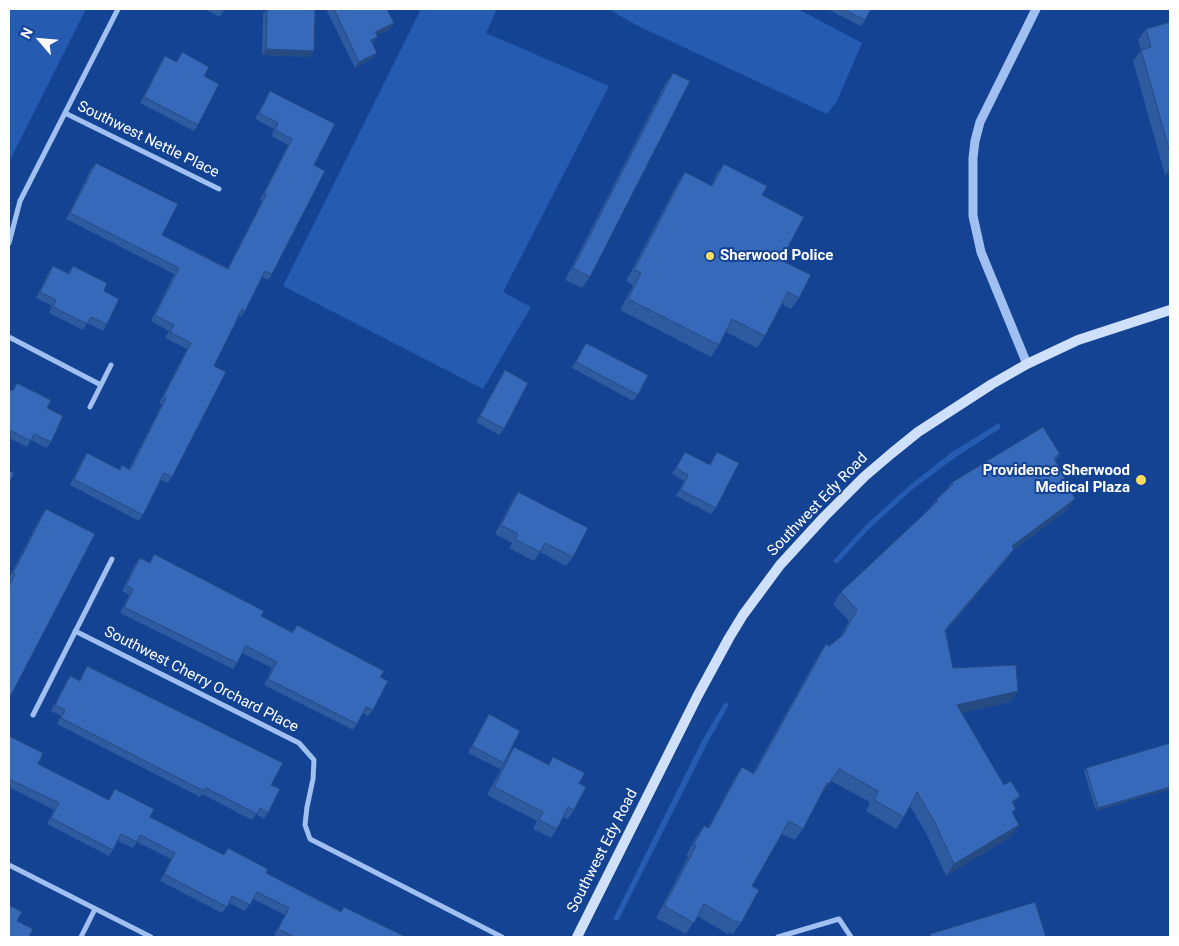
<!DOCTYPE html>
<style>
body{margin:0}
#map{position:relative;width:1179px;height:946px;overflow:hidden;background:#134392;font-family:Roboto,sans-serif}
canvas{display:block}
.frame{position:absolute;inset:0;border:10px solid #fff;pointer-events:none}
.north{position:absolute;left:15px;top:15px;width:50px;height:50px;-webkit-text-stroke:4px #134392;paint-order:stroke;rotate:297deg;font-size:14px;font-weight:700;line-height:20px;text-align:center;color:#fff}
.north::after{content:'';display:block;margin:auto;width:18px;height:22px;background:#fff;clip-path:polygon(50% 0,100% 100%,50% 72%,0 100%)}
</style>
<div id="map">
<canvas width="1179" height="946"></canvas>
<div class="frame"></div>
<div class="north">N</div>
</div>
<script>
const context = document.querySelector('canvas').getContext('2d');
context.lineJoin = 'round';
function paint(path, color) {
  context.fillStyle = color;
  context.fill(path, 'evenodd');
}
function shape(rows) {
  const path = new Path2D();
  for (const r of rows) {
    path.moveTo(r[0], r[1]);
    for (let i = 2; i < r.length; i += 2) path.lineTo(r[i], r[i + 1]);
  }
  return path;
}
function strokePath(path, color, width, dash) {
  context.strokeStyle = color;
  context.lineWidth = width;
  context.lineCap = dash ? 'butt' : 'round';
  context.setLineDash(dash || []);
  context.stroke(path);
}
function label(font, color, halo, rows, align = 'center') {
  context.font = font + ' Roboto,sans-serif';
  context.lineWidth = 4;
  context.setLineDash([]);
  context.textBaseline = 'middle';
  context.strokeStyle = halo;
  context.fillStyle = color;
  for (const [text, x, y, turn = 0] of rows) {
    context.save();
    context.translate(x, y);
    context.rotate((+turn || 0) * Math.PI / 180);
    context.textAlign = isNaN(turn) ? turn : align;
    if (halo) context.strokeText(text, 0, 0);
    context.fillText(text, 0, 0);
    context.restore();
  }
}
paint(shape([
 [9,9,86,9,9,162],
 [421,9,497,9,486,33,609,86,503,292,531,307,483,389,283,286],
 [608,9,798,9,862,43,837,101,827,114,636,25],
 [999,423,1001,428,956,457,913,489,869,529,837,564,833,561,866,525,910,485,952,452],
 [725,702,729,705,709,740,618,921,613,919,704,737]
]), '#255bb1');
strokePath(shape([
 [65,113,219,189],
 [9,243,20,201,118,9],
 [9,337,101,385],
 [90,407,111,365],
 [75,631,299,743,314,760,313,779,307,807,305,825,310,839,502,937],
 [33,715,112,559],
 [9,865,151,937],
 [81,937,95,909],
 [778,937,839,919,851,937]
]), '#a0c0f2', 5);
strokePath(shape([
 [1027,364,981,252,973,216,973,158,975,141,980,122,1036,9]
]), '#a0c0f2', 9);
strokePath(shape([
 [577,937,698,695,729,638,743,615,780,565,824,517,865,476,892,453,918,432,992,384,1027,364,1078,340,1170,310]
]), '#cfe0fc', 10);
paint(shape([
 [205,9,225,9,220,17],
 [267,9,315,9,314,51,309,57,262,55,263,14],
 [326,9,387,9,394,23,390,29,377,35,378,37,372,44,377,53,373,59,355,68],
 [827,9,871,9,865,20,861,26],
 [1170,22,1170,174,1165,175,1133,61,1141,50,1138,40,1146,29],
 [182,52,204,76,198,125,194,131,140,103,161,62,165,56,176,62],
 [673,73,590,277,582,288,565,280,665,84],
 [270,91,314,165,272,274,268,280,262,277,245,311,241,317,239,316,214,366,172,477,168,483,161,480,143,515,139,521,70,485,83,459,87,453,119,469,122,465,129,469,162,404,159,403,187,349,165,338,169,331,151,321,174,274,66,219,91,169,96,163,162,235,228,268,262,201,260,200,288,145,271,136,274,129,255,119,266,97],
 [724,164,762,195,781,260,799,298,791,309,782,304,765,336,757,348,726,332,719,345,711,357,620,310,633,285,626,281,677,184,685,172,711,186,716,175],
 [53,266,68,273,73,266,104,291,107,324,103,331,87,323,83,330,49,313,52,306,36,298,49,272],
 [586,343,638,395,633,401,572,368,582,349],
 [505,370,504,429,499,435,476,422,501,376],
 [17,383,47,408,51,442,46,448,31,440,27,447,9,438,9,389,12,391],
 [685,452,709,465,717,452,716,508,711,514,676,496,684,481,672,474],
 [1060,454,1055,461,1067,510,1013,550,1006,560,946,631,953,668,1018,691,1010,702,962,713,1014,805,1011,837,946,876,927,835,910,806,904,817,896,829,866,811,870,802,831,781,821,795,803,829,795,840,782,834,752,886,741,923,733,934,729,932,728,934,697,916,686,934,656,918,688,857,686,856,696,837,704,826,708,828,734,779,742,767,753,773,818,656,826,644,829,646,840,638,849,621,833,604,841,592,929,509,936,500,946,490,951,483],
 [518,492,573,557,566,566,540,552,534,561,509,548,512,543,495,534,512,501],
 [46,509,11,695,9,699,9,583,10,581,9,580,9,578,41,516],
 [154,554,261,616,292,632,297,625,380,677,373,710,368,716,362,713,357,724,353,730,264,685,272,668,242,653,237,663,233,669,120,613,129,595,122,591,135,564,140,558,149,563],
 [87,666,271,785,268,813,264,819,256,814,252,820,202,794,200,797,57,724,61,716,51,711,66,682,70,676,79,681],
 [489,714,504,763,500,769,468,753,485,720],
 [9,736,38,764,108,800,115,789,150,817,223,855,228,848,266,873,341,911,344,907,406,937,278,937,274,935,285,915,253,899,245,911,229,903,222,913,160,881,171,859,137,842,133,848,118,841,109,856,47,824,54,810,9,787],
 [1170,743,1170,789,1096,811,1084,771,1086,768],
 [514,747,548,764,553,757,579,783,574,810,568,819,563,817,557,829,551,838,533,829,537,821,487,795,508,756]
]), '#2e5a9f');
paint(shape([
 [394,23,390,29,371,38,375,32],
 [378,37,373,43,366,46,371,40],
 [266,49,314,51,309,57,262,55],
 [377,53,373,59,355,68,359,62],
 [1170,168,1170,174,1165,175],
 [1075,499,1067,510,1013,550,1006,560,937,641,945,630,1012,546],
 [1018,691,1010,702,949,716,957,705],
 [827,783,829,784,821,795,819,794],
 [1170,787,1170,789,1096,811,1098,808],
 [1020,796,1012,807,1012,802],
 [1019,825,1011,837,946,876,954,864]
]), '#264a82');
const building = shape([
 [267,9,315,9,314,51,266,49,267,9],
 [334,9,387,9,394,23,375,32,378,37,371,40,377,53,359,62,334,9],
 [843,9,871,9,865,20,843,9],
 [1170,22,1170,153,1141,50,1151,47,1146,29,1170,22],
 [182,52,209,67,204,76,219,84,198,125,144,97,165,56,177,62,182,52],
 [673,73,690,81,590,277,573,268,673,73],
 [270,91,335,124,314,165,325,171,272,274,265,271,245,311,242,309,214,366,226,372,172,477,164,473,143,515,74,479,87,453,120,470,122,465,130,470,166,398,163,397,191,343,170,332,174,325,155,315,179,268,70,213,96,163,178,204,162,235,228,269,266,195,264,194,292,139,275,130,278,123,259,113,270,91],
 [724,164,767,186,762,195,804,217,781,260,811,275,799,298,788,292,765,336,732,319,719,345,628,299,641,273,634,270,685,172,712,186,724,164],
 [53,266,69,274,73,266,107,283,104,291,119,299,107,324,91,317,87,324,53,307,56,300,40,292,53,266],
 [586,343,648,375,638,395,576,362,586,343],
 [505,370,528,383,504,429,480,416,505,370],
 [17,383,51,400,47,408,63,416,51,442,34,434,31,441,9,430,9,389,13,391,17,383],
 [1043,427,1060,454,1054,458,1075,499,1012,546,1014,549,945,630,953,668,1016,665,1018,691,957,705,1004,785,1011,781,1020,796,1012,802,1016,809,1012,812,1019,825,954,864,935,823,917,792,904,817,874,800,878,791,839,769,829,784,827,783,803,829,789,821,752,886,759,890,741,923,737,921,736,922,704,904,694,923,664,906,696,846,694,844,704,826,709,828,742,767,754,774,826,644,829,646,843,635,857,610,841,592,938,501,936,500,953,484,951,483,1043,427],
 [685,452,710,465,717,452,739,463,716,508,681,490,688,475,676,468,685,452],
 [9,471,14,473,9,483,9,471],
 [518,492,588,528,573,557,545,543,540,552,515,539,518,534,501,525,518,492],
 [46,509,95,534,11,695,9,694,9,586,15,574,13,573,46,509],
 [154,554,264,611,261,616,293,633,297,625,384,671,380,677,388,681,373,710,366,707,357,724,268,679,277,662,246,646,237,663,124,607,133,589,126,585,140,558,150,563,154,554],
 [87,666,283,763,271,785,280,789,268,813,260,808,257,814,206,788,204,791,61,718,65,710,55,705,70,676,80,681,87,666],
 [489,714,520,731,504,763,472,746,489,714],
 [9,736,43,753,38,764,109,800,115,789,154,809,150,817,224,855,228,848,268,869,266,873,341,912,344,907,406,937,295,937,278,929,289,908,257,892,250,905,232,896,227,907,164,874,175,853,140,835,137,842,121,834,113,850,51,818,59,803,9,779,9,736],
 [1170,743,1170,787,1098,808,1086,768,1170,743],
 [514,747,549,765,553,757,585,773,579,783,586,787,574,810,568,807,557,829,539,820,543,812,494,787,514,747],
 [1035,902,1046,937,931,937,930,934,1035,902],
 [9,905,22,912,17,921,33,929,29,937,9,937,9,905]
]);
paint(building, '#3669b9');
strokePath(building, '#264a82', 1);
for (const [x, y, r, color] of [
 [710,256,5,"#ffdb61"],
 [1141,480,6,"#ffdb61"]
]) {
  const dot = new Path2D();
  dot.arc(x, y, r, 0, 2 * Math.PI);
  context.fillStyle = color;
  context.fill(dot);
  strokePath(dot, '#134392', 2);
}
label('15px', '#fff', '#134392', [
 ["Southwest Nettle Place",148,140,26],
 ["Southwest Edy Road",818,505,-46],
 ["Southwest Cherry Orchard Place",201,680,27],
 ["Southwest Edy Road",603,851,-63]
]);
label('bold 15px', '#fff', '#134392', [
 ["Sherwood Police",720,256],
 ["Providence Sherwood",1130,471,"right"],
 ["Medical Plaza",1130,488,"right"]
], 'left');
</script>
